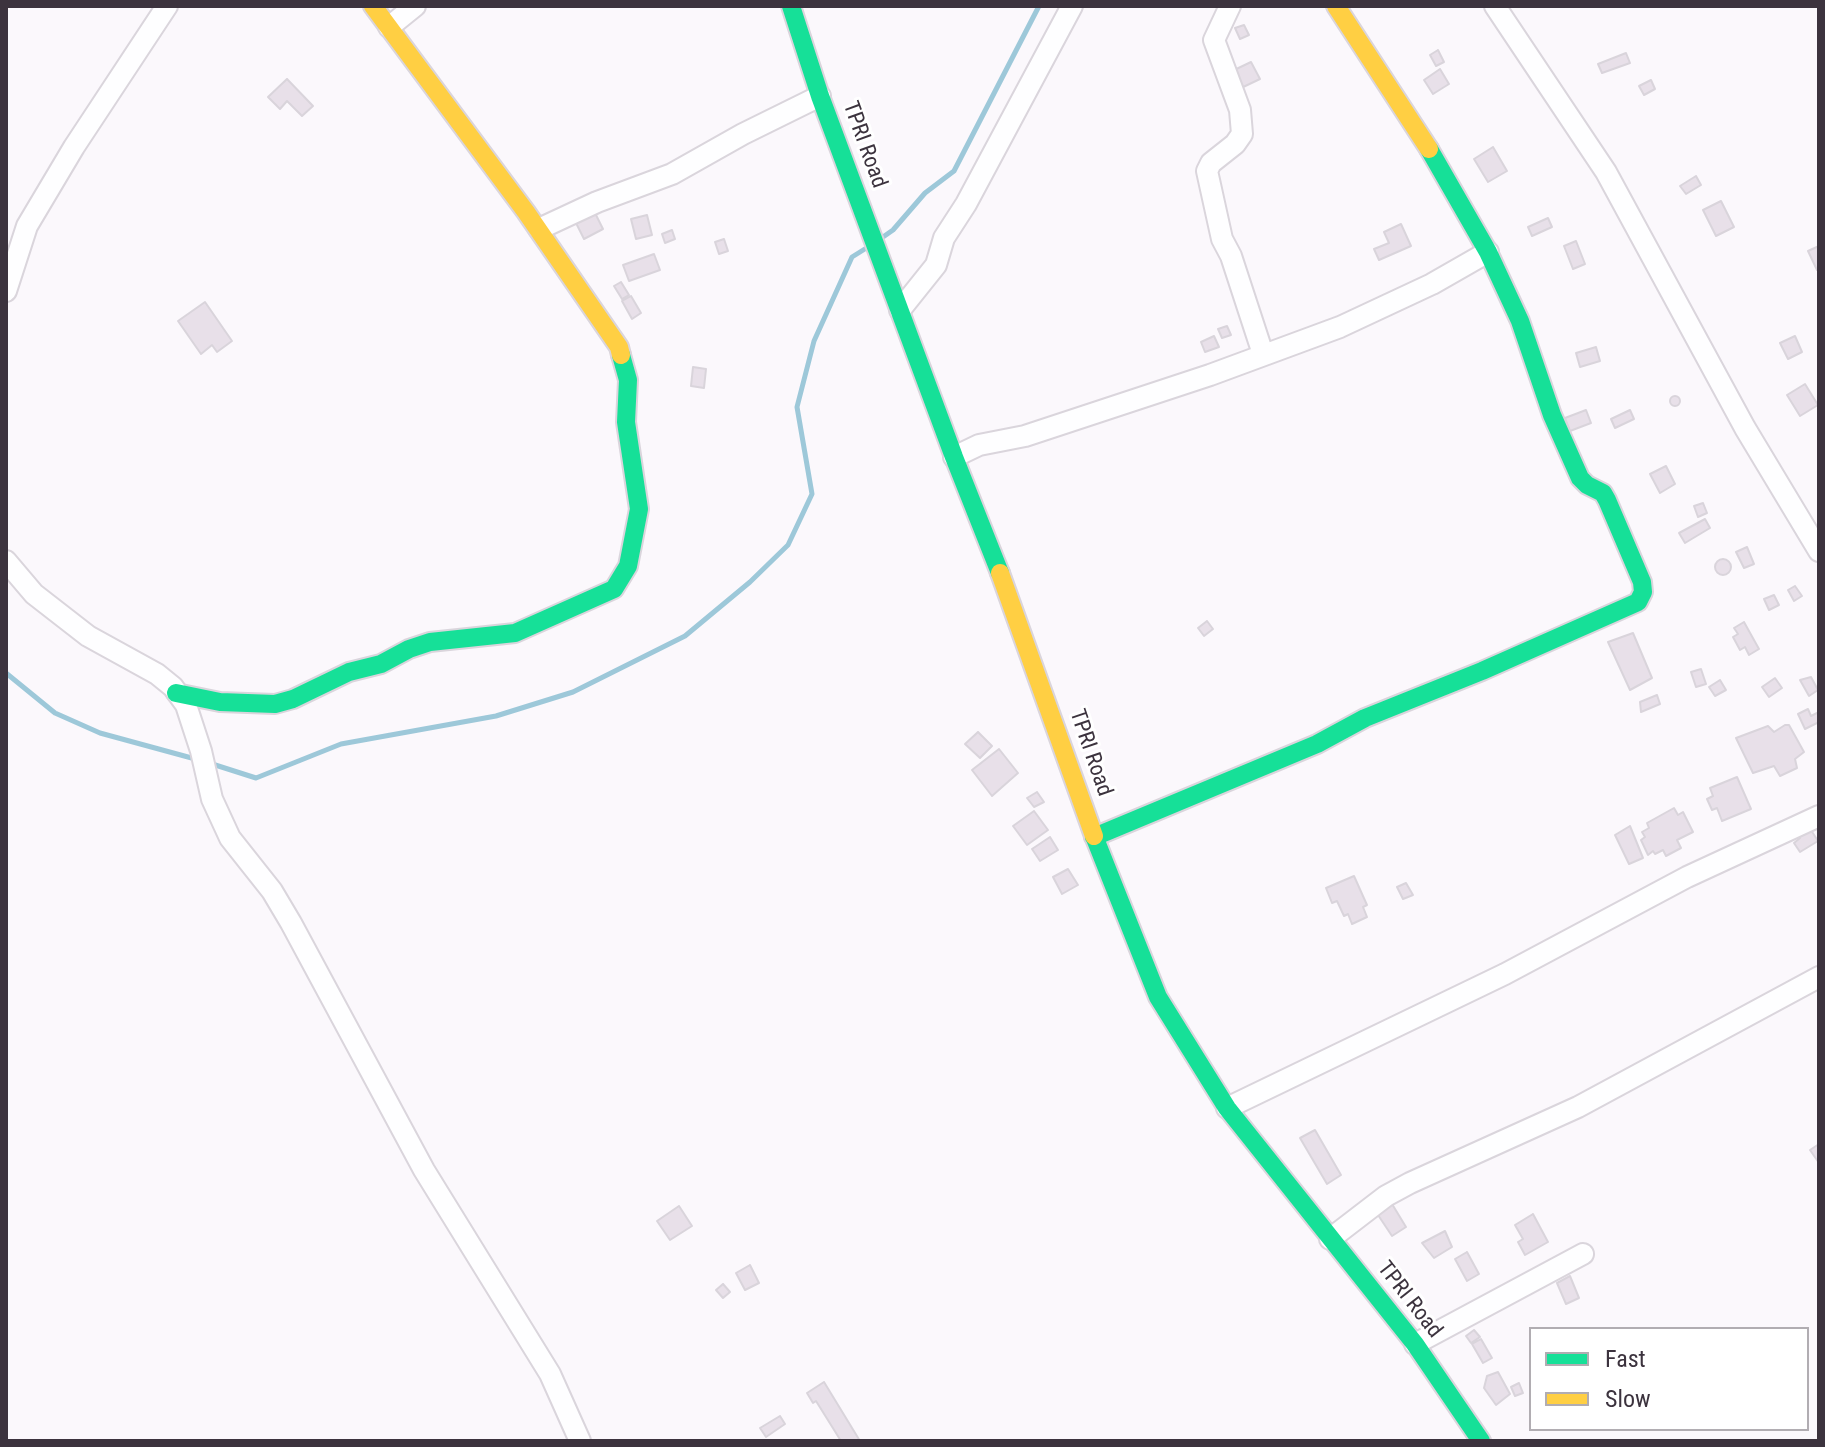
<!DOCTYPE html>
<style>
body{margin:0}
#map{position:relative;width:1825px;height:1447px;overflow:hidden;background:#fbf8fc;font-family:"Roboto Condensed",sans-serif}
canvas{display:block}
.frame{position:absolute;inset:0;border:8px solid #3c333e;pointer-events:none}
.legend{position:absolute;left:1529px;top:1327px;width:280px;height:104px;box-sizing:border-box;background:#fff;border:2px solid #b1adb2;margin:0;padding:10px 14px;list-style:none;font-size:24px;color:#3c333e}
.legend li{display:flex;align-items:center;gap:16px;height:40px}
.legend b{width:40px;border:2px solid #b1adb2}
</style>
<div id="map">
<canvas width="1825" height="1447"></canvas>
<div class="frame"></div>
<ul class="legend">
<li><b style="height:10px;background:#16e098"></b>Fast</li>
<li><b style="height:10px;background:#ffcf43"></b>Slow</li>
</ul>
</div>
<script>
const context = document.querySelector('canvas').getContext('2d');
context.lineJoin = 'round';
function shape(rows) {
  const path = new Path2D();
  for (const r of rows) {
    if (r.length === 3) {
      path.moveTo(r[0] + r[2], r[1]);
      path.arc(r[0], r[1], r[2], 0, 2 * Math.PI);
      continue;
    }
    path.moveTo(r[0], r[1]);
    for (let i = 2; i < r.length; i += 2) path.lineTo(r[i], r[i + 1]);
  }
  return path;
}
function strokePath(path, color, width, dash) {
  context.strokeStyle = color;
  context.lineWidth = width;
  context.lineCap = dash ? 'butt' : 'round';
  context.setLineDash(dash || []);
  context.stroke(path);
}
function paint(path, color) {
  context.fillStyle = color;
  context.fill(path, 'evenodd');
}
function label(font, color, halo, rows, align = 'center') {
  context.font = font + ' "Roboto Condensed",sans-serif';
  context.lineWidth = 6;
  context.setLineDash([]);
  context.textBaseline = 'middle';
  context.strokeStyle = halo;
  context.fillStyle = color;
  for (const [text, x, y, turn = 0] of rows) {
    context.save();
    context.translate(x, y);
    context.rotate((+turn || 0) * Math.PI / 180);
    context.textAlign = isNaN(turn) ? turn : align;
    if (halo) context.strokeText(text, 0, 0);
    context.fillText(text, 0, 0);
    context.restore();
  }
}
strokePath(shape([
 [883,237,893,230,925,193,954,171,1039,6],
 [6,673,55,713,100,733,199,760],
 [209,763,256,778,341,744,496,716,573,692,685,636,750,582,788,545,812,494,797,407,814,341,852,257,868,247]
]), '#9dc8d9', 5);
const building = shape([
 [1244,25,1249,35,1240,39,1235,28,1244,25],
 [1438,50,1444,62,1436,66,1430,55,1438,50],
 [1626,53,1630,63,1602,73,1598,64,1626,53],
 [1251,62,1260,79,1239,89,1230,72,1251,62],
 [1440,69,1449,84,1433,94,1424,80,1440,69],
 [287,79,313,106,302,116,287,101,280,109,268,97,287,79],
 [1651,80,1655,89,1644,95,1639,86,1651,80],
 [1493,147,1507,171,1488,182,1474,159,1493,147],
 [1696,176,1701,185,1686,194,1680,186,1696,176],
 [1721,201,1734,227,1716,236,1703,210,1721,201],
 [594,211,603,229,584,239,575,221,594,211],
 [647,215,652,235,636,239,631,219,647,215],
 [1548,218,1552,227,1532,236,1528,227,1548,218],
 [1401,224,1411,246,1379,260,1374,249,1389,243,1384,232,1401,224],
 [672,230,675,239,665,243,662,234,672,230],
 [724,239,728,251,719,254,715,242,724,239],
 [1576,241,1585,264,1573,269,1564,246,1576,241],
 [1819,246,1819,269,1817,270,1808,251,1819,246],
 [654,254,660,270,629,281,623,265,654,254],
 [621,282,629,295,622,299,614,286,621,282],
 [631,296,641,313,632,319,622,301,631,296],
 [205,302,232,341,217,352,212,345,201,354,178,321,205,302],
 [1227,326,1231,335,1222,338,1218,329,1227,326],
 [1214,336,1219,347,1205,352,1201,342,1214,336],
 [1795,336,1802,352,1788,359,1780,343,1795,336],
 [1596,347,1600,361,1580,367,1576,353,1596,347],
 [693,367,706,369,704,388,691,386,693,367],
 [1805,384,1818,405,1800,416,1787,395,1805,384],
 [1675,401,5],
 [1586,410,1591,423,1570,431,1565,418,1586,410],
 [1630,410,1634,419,1615,428,1611,419,1630,410],
 [1666,466,1675,484,1660,493,1650,474,1666,466],
 [1703,503,1707,513,1698,517,1694,506,1703,503],
 [1705,519,1710,528,1685,543,1679,533,1705,519],
 [1747,547,1754,564,1744,568,1736,552,1747,547],
 [1723,567,8],
 [1795,586,1802,596,1794,601,1788,590,1795,586],
 [1774,595,1779,605,1769,610,1764,599,1774,595],
 [1207,621,1213,629,1204,636,1198,628,1207,621],
 [1744,622,1759,649,1749,655,1745,647,1740,650,1733,637,1738,634,1734,628,1744,622],
 [1633,633,1652,678,1630,690,1608,642,1633,633],
 [1701,669,1706,684,1696,687,1691,672,1701,669],
 [1811,677,1818,690,1809,696,1800,680,1811,677],
 [1775,678,1782,688,1769,697,1762,687,1775,678],
 [1720,680,1726,690,1715,696,1709,687,1720,680],
 [1657,695,1660,704,1641,712,1640,702,1657,695],
 [1808,709,1811,716,1819,712,1819,722,1805,729,1798,714,1808,709],
 [1785,725,1789,725,1804,752,1795,759,1797,768,1780,776,1774,766,1753,773,1736,738,1768,726,1774,732,1785,725],
 [978,732,992,746,980,758,965,744,978,732],
 [999,749,1018,773,992,796,972,770,999,749],
 [1737,777,1751,809,1722,821,1717,808,1712,810,1707,799,1713,796,1710,788,1737,777],
 [1037,792,1044,802,1034,807,1027,798,1037,792],
 [1674,808,1678,815,1683,812,1693,832,1677,840,1681,848,1666,856,1663,850,1655,854,1653,851,1648,855,1641,840,1645,837,1642,832,1649,828,1647,823,1674,808],
 [1034,811,1048,830,1027,845,1013,826,1034,811],
 [1630,826,1643,858,1629,864,1615,835,1630,826],
 [1809,827,1818,841,1800,852,1794,843,1800,838,1797,834,1809,827],
 [1050,837,1058,850,1040,861,1032,849,1050,837],
 [1068,869,1078,885,1062,894,1053,877,1068,869],
 [1354,876,1367,905,1363,907,1367,917,1352,924,1348,914,1344,916,1337,901,1332,903,1326,888,1354,876],
 [1406,883,1413,895,1403,899,1397,887,1406,883],
 [1315,1130,1341,1175,1327,1184,1300,1138,1315,1130],
 [1819,1144,1819,1163,1810,1150,1819,1144],
 [1389,1199,1406,1227,1392,1236,1374,1209,1389,1199],
 [679,1206,692,1226,670,1240,657,1221,679,1206],
 [1533,1214,1548,1242,1525,1255,1518,1242,1523,1239,1515,1225,1533,1214],
 [1445,1231,1452,1247,1434,1258,1422,1243,1445,1231],
 [1467,1252,1479,1274,1467,1281,1455,1259,1467,1252],
 [750,1265,759,1283,745,1290,736,1273,750,1265],
 [1570,1276,1579,1298,1566,1304,1557,1283,1570,1276],
 [723,1284,730,1292,723,1298,716,1290,723,1284],
 [1474,1330,1480,1337,1471,1343,1466,1336,1474,1330],
 [1481,1339,1492,1358,1483,1363,1472,1344,1481,1339],
 [1498,1372,1510,1394,1496,1405,1484,1388,1487,1376,1498,1372],
 [824,1382,860,1441,841,1441,816,1401,813,1403,807,1393,824,1382],
 [1519,1383,1523,1393,1515,1396,1511,1387,1519,1383],
 [780,1416,785,1424,766,1437,760,1428,780,1416]
]);
paint(building, '#e8e0e9');
strokePath(building, '#d9d4db', 2);
const street = shape([
 [1230,6,1214,40,1240,110,1242,134,1235,144,1211,163,1207,171,1222,239,1231,256,1263,354],
 [1495,6,1606,172,1745,428,1819,551],
 [389,27,415,6],
 [539,229,597,202,672,174,743,134,820,96],
 [6,291,27,226,74,147,167,6],
 [900,310,936,265,944,238,966,204,1072,6],
 [954,457,979,445,1025,436,1210,375,1340,327,1432,284,1488,252],
 [6,561,34,594,88,636,157,674,173,687,186,705,201,751,212,799,230,838,272,891,291,923,424,1170,550,1374,580,1441],
 [1227,1108,1505,974,1687,877,1819,816],
 [1330,1239,1386,1196,1410,1183,1578,1107,1819,977],
 [1415,1344,1583,1254]
]);
const fast = shape([
 [791,6,820,96,954,457,1000,573],
 [176,693,220,702,275,704,293,699,349,672,381,664,409,649,430,642,515,633,614,589,628,566,639,509,626,422,628,380,621,355],
 [1094,836,1158,997,1227,1108,1415,1344,1481,1441],
 [1094,837,1317,744,1365,718,1482,671,1638,602,1643,592,1642,582,1607,500,1603,493,1587,485,1580,478,1552,415,1520,321,1488,252,1429,149]
]);
const slow = shape([
 [373,6,526,212,619,347,621,355],
 [1336,6,1429,149],
 [1000,573,1094,836]
]);
strokePath(street, '#dad5dc', 24);
strokePath(fast, '#dad5dc', 22);
strokePath(slow, '#dad5dc', 22);
strokePath(street, '#fefeff', 20);
strokePath(fast, '#16e098', 18);
strokePath(slow, '#ffcf43', 18);
label('22px', '#3c333e', '#fff', [
 ["TPRI Road",864,145,70],
 ["TPRI Road",1090,753,71],
 ["TPRI Road",1409,1300,52]
]);
</script>
